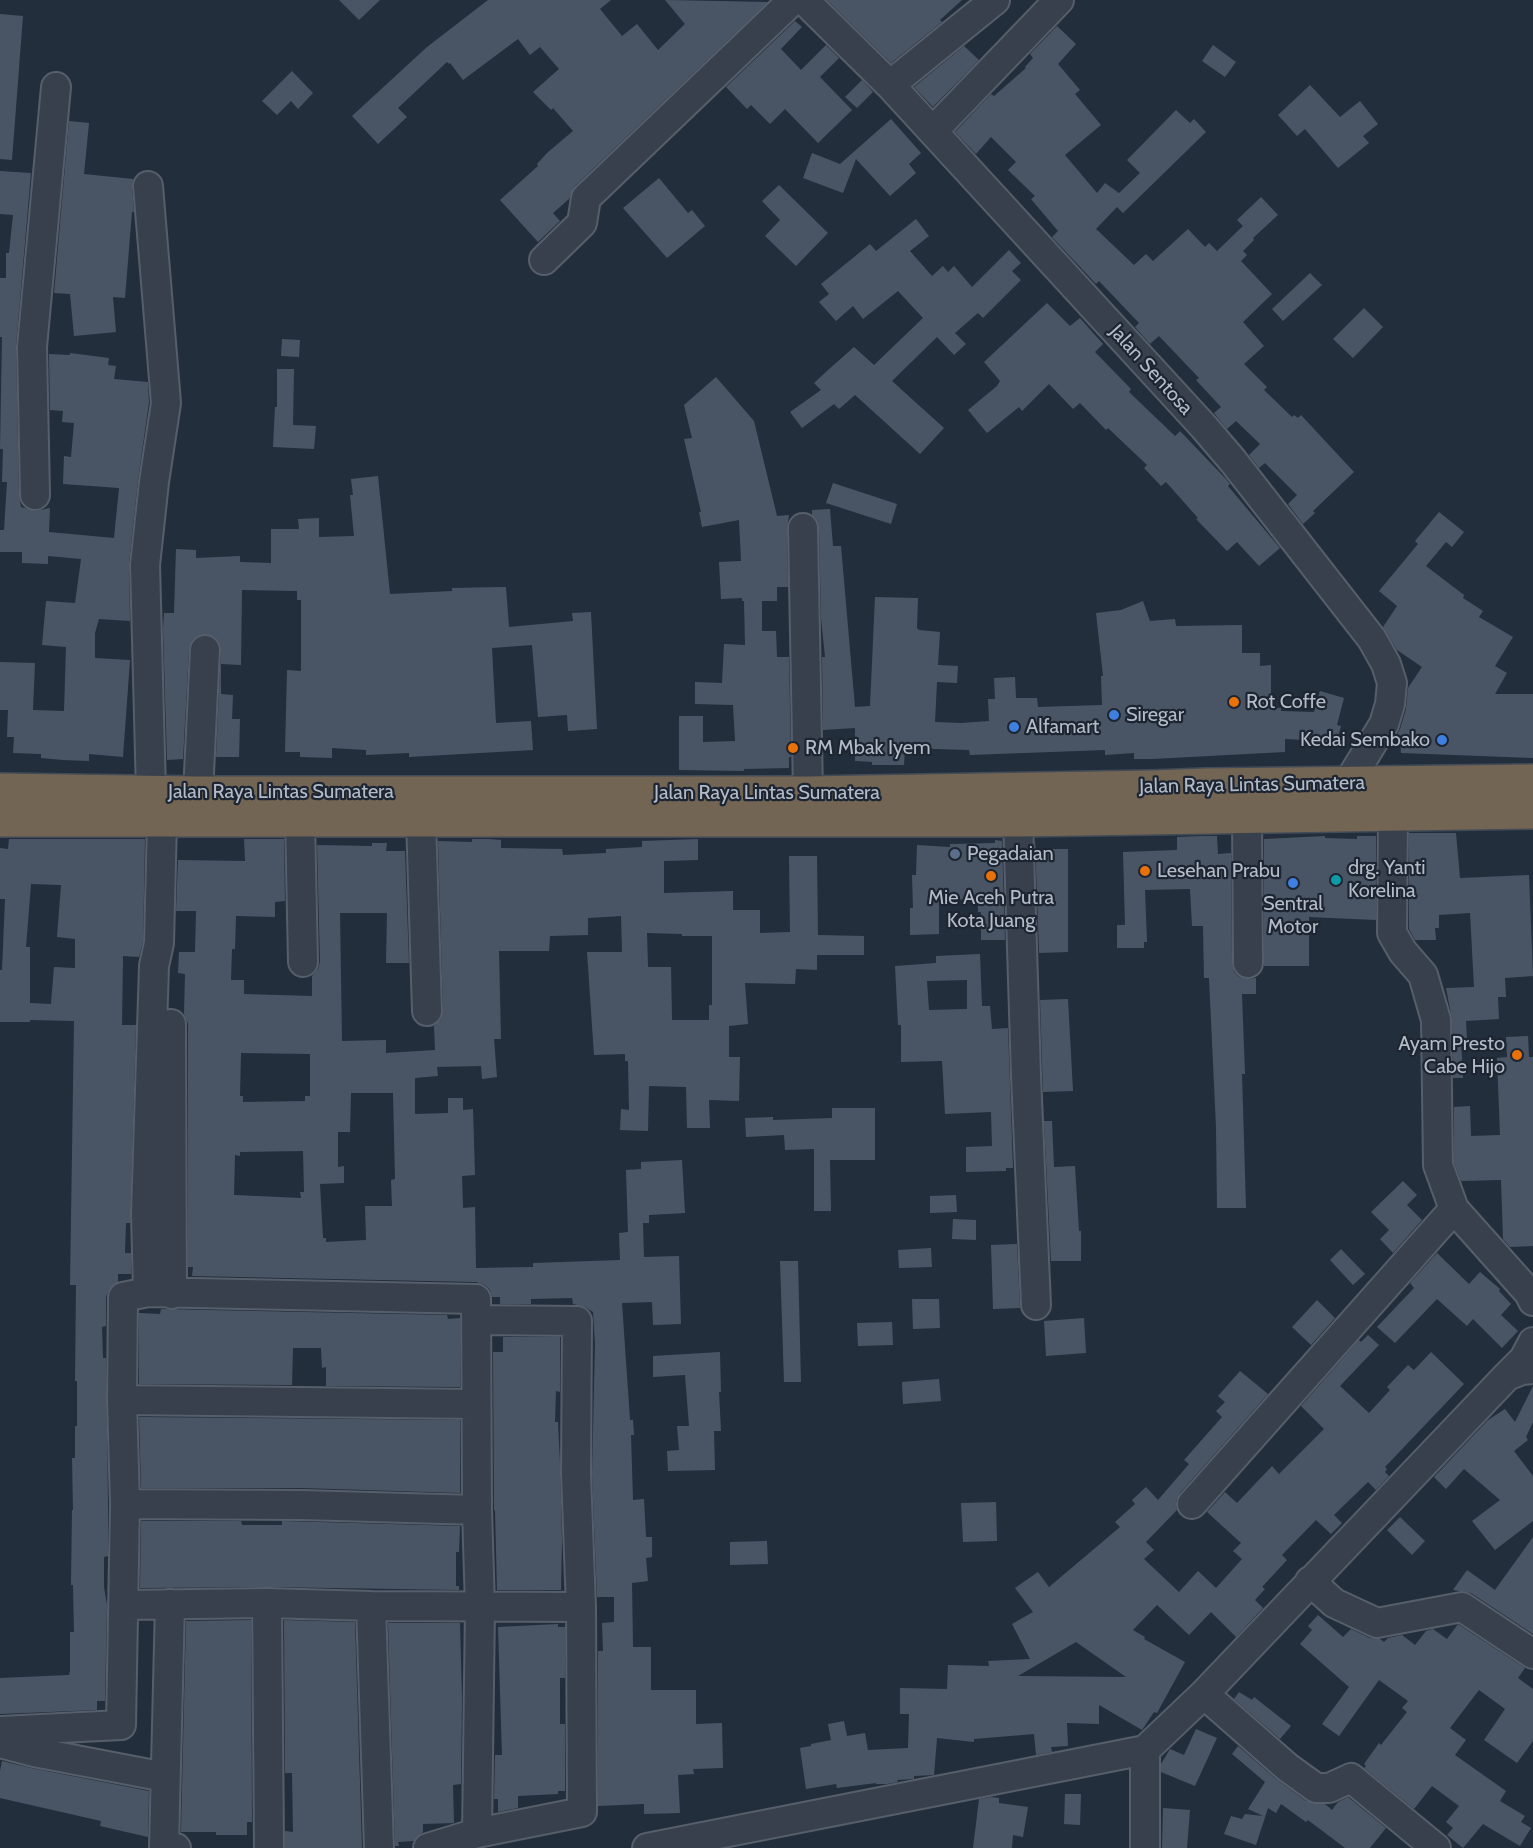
<!DOCTYPE html>
<style>
body{margin:0}
canvas{display:block;background:#232e3c}
</style>
<canvas width="1533" height="1848"></canvas>
<script>
const context = document.querySelector('canvas').getContext('2d');
context.lineJoin = 'round';
function paint(path, color) {
  context.fillStyle = color;
  context.fill(path, 'evenodd');
}
function shape(rows) {
  const path = new Path2D();
  for (const r of rows) {
    path.moveTo(r[0], r[1]);
    for (let i = 2; i < r.length; i += 2) path.lineTo(r[i], r[i + 1]);
  }
  return path;
}
function strokePath(path, color, width, dash) {
  context.strokeStyle = color;
  context.lineWidth = width;
  context.lineCap = dash ? 'butt' : 'round';
  context.setLineDash(dash || []);
  context.stroke(path);
}
function label(font, color, halo, rows, align = 'center') {
  context.font = font + ' Cabin,sans-serif';
  context.lineWidth = 4.5;
  context.setLineDash([]);
  context.textBaseline = 'middle';
  context.strokeStyle = halo;
  context.fillStyle = color;
  for (const [text, x, y, turn = 0] of rows) {
    context.save();
    context.translate(x, y);
    context.rotate((+turn || 0) * Math.PI / 180);
    context.textAlign = isNaN(turn) ? turn : align;
    if (halo) context.strokeText(text, 0, 0);
    context.fillText(text, 0, 0);
    context.restore();
  }
}
paint(shape([
 [339,0,380,0,359,20],
 [488,0,611,0,600,9,622,36,637,24,658,50,685,24,665,0,768,2,575,186,569,199,553,213,560,221,538,242,500,200,538,166,537,164,547,153,573,131,553,108,551,110,533,92,559,69,540,47,530,55,518,39,463,80,450,63,449,64,447,62,398,108,407,117,378,144,352,116,427,47],
 [827,0,962,0,940,20,942,22,891,63],
 [0,14,23,16,12,160,0,159],
 [795,21,802,27,781,49,801,70,826,45,839,58,820,77,852,110,818,143,785,109,770,124,751,105,747,109,726,87],
 [1057,26,1076,44,1058,64,1080,90,1075,94,1101,125,1065,155,1097,193,1105,183,1119,193,1140,173,1127,160,1176,110,1190,123,1194,119,1206,132,1123,213,1117,207,1096,229,1134,265,1146,254,1153,261,1188,229,1205,247,1209,243,1217,251,1243,226,1237,220,1261,197,1278,215,1253,238,1254,240,1243,251,1247,255,1241,261,1272,294,1243,322,1264,346,1244,364,1267,387,1264,390,1292,417,1294,415,1298,418,1301,415,1354,472,1313,511,1315,513,1303,524,1288,504,1297,495,1265,463,1259,468,1249,455,1260,444,1236,421,1227,429,1214,413,1221,407,1196,380,1199,378,1159,336,1150,344,1135,327,1139,323,1099,281,1096,284,1052,237,1058,231,1031,199,1035,196,1008,170,1016,162,991,137,976,154,955,132,991,94,994,96,1026,68,1025,67,1033,58,1030,54],
 [1213,45,1236,62,1225,77,1202,61],
 [964,46,979,60,933,107,914,87],
 [292,71,313,93,298,109,291,101,277,115,262,101],
 [862,80,873,92,857,108,845,97],
 [1310,85,1340,117,1360,101,1378,124,1363,136,1369,143,1338,168,1305,129,1297,136,1278,115],
 [891,119,921,153,909,164,916,173,890,196,856,159,843,193,803,178,812,153,840,164],
 [69,121,89,123,84,174,133,179,132,187,134,212,132,212,125,298,113,297,116,332,74,336,70,294,54,293],
 [0,171,31,173,16,346,19,495,21,507,35,511,50,508,49,532,114,538,119,488,63,484,64,456,71,457,74,423,62,422,63,411,50,410,49,354,70,355,70,353,109,358,108,365,116,366,114,379,148,382,149,402,138,480,129,563,130,621,99,619,95,633,95,658,130,660,123,757,89,754,89,761,63,760,41,758,41,754,13,753,14,737,7,737,8,710,0,710,0,662,35,663,33,710,64,711,66,647,42,645,46,601,75,603,81,559,48,556,48,564,22,563,22,552,0,552,0,530,4,530,7,482,2,482,3,449,0,449,2,337,0,337,0,278,6,278,6,253,9,253,13,215,0,214],
 [659,178,688,213,692,210,705,226,667,258,623,208],
 [779,185,828,233,796,266,765,236,780,220,762,201],
 [916,219,929,236,910,251,932,276,943,266,948,272,954,266,972,287,1009,250,1021,263,1012,271,1021,280,983,318,978,313,955,333,966,344,954,355,937,337,892,381,944,428,920,454,855,395,839,409,834,404,802,428,790,412,821,390,814,383,828,370,854,347,874,365,923,318,898,291,863,319,853,306,836,321,819,302,829,294,821,284,870,244,876,251],
 [1310,273,1322,285,1283,321,1272,309],
 [1047,303,1070,326,1080,318,1103,344,1095,352,1131,389,1129,392,1175,436,1180,431,1226,479,1230,484,1228,486,1280,548,1259,566,1237,542,1227,551,1196,519,1198,518,1166,482,1161,486,1144,468,1147,465,1108,428,1106,430,1080,403,1073,409,1049,384,1022,411,1019,407,987,433,968,410,997,386,1000,381,984,362],
 [1364,308,1383,327,1353,358,1333,339],
 [282,339,300,340,299,357,281,356],
 [277,369,294,369,293,425,316,426,314,449,273,447,275,407,277,407],
 [716,377,754,421,777,516,789,515,787,528,788,587,777,587,777,601,762,601,762,631,776,631,777,657,789,657,791,757,789,757,789,768,744,769,744,771,679,770,679,716,703,716,703,742,735,741,733,705,695,704,695,682,722,683,724,644,745,645,744,601,742,601,742,598,721,599,719,562,741,561,739,520,702,527,699,512,701,512,684,439,692,438,684,405],
 [378,476,390,594,452,591,452,588,506,587,509,627,573,621,572,613,591,612,597,729,568,731,567,715,538,717,532,645,492,648,496,723,531,721,533,750,409,757,409,753,366,755,366,750,332,748,332,758,300,757,300,752,285,752,287,670,301,671,301,600,297,600,297,591,242,590,241,665,221,664,221,694,233,695,232,719,240,719,239,757,216,757,221,650,219,642,214,637,205,634,197,636,192,641,189,649,183,759,167,760,163,628,164,613,174,613,176,549,196,550,196,558,240,556,240,562,271,563,271,529,299,529,298,519,319,518,319,537,354,536,350,495,353,495,351,479],
 [833,483,897,504,891,524,826,503],
 [830,509,833,546,841,546,855,707,870,706,875,597,918,598,917,628,919,630,940,632,938,665,958,666,957,683,937,682,935,722,961,723,989,721,988,699,995,699,994,678,1015,677,1016,698,1037,698,1038,707,1102,705,1101,676,1103,676,1096,613,1121,610,1143,601,1150,621,1175,619,1176,626,1242,625,1242,653,1260,653,1260,666,1271,665,1271,708,1281,708,1281,711,1314,712,1320,691,1344,698,1337,725,1341,726,1335,748,1304,740,1285,739,1285,752,1152,759,1134,759,1134,753,1105,755,1105,750,970,755,969,750,905,748,904,765,872,765,872,762,855,761,855,728,823,730,822,657,825,657,821,618,819,528,817,520,812,515,812,510],
 [1439,512,1464,532,1452,547,1446,542,1426,566,1464,595,1463,598,1483,611,1479,617,1513,637,1495,666,1507,673,1495,694,1533,694,1533,758,1401,753,1400,738,1395,738,1400,729,1406,709,1408,688,1422,667,1397,650,1383,627,1397,606,1379,591,1418,544,1415,541],
 [1409,833,1456,833,1460,878,1529,875,1533,976,1505,978,1506,997,1498,997,1499,1019,1466,1021,1467,1040,1461,1040,1463,1078,1453,1078,1452,1019,1446,988,1474,987,1470,913,1439,915,1439,928,1435,928,1436,940,1415,940,1409,929],
 [1201,836,1217,836,1218,854,1231,853,1232,964,1234,972,1239,977,1248,979,1256,978,1256,994,1242,994,1245,1074,1242,1074,1246,1208,1217,1208,1216,1127,1209,978,1204,978,1203,926,1192,926,1190,889,1145,890,1147,942,1144,942,1144,948,1117,948,1117,925,1125,925,1123,852,1177,850,1177,837],
 [1325,836,1325,838,1357,839,1357,836,1376,836,1376,920,1309,917,1309,966,1264,966,1264,839],
 [9,839,145,839,143,941,139,957,123,956,122,1025,136,1025,130,1223,126,1223,125,1253,131,1253,131,1274,118,1274,118,1282,109,1289,106,1297,106,1326,102,1327,103,1358,106,1358,108,1504,108,1556,104,1557,104,1587,107,1605,105,1701,97,1701,97,1710,0,1714,0,1678,69,1675,70,1671,70,1632,74,1632,73,1585,71,1585,72,1510,73,1510,72,1458,75,1458,75,1426,77,1426,77,1381,75,1381,76,1285,70,1285,74,1021,30,1020,30,1022,0,1022,0,970,2,970,5,899,0,899,0,848,8,849],
 [31,884,61,885,57,937,75,939,75,968,54,967,51,1004,30,1003,30,947,26,947],
 [244,839,284,839,285,901,275,902,275,917,236,916,235,949,232,949,231,980,244,980,244,994,312,996,312,976,318,969,320,962,317,845,372,846,372,843,387,843,386,851,405,851,409,963,386,963,387,913,340,913,342,1041,386,1040,386,1053,435,1050,434,1026,441,1019,443,1010,438,841,472,842,472,839,489,839,501,840,501,848,562,849,563,855,606,853,606,849,642,847,642,841,698,839,698,860,664,861,664,893,733,891,733,910,760,910,760,933,790,932,789,856,817,856,818,935,864,936,864,955,817,955,817,970,796,969,795,984,745,983,748,1024,729,1026,729,1057,740,1057,739,1101,709,1100,710,1128,687,1128,686,1087,649,1086,648,1131,620,1130,621,1109,629,1110,628,1061,625,1061,625,1054,594,1055,587,952,622,952,621,916,588,918,588,935,550,936,549,951,499,951,501,1039,494,1039,497,1077,482,1079,481,1066,437,1067,438,1076,415,1078,415,1114,448,1113,448,1098,463,1098,463,1110,473,1109,475,1175,462,1176,463,1208,475,1207,476,1268,533,1267,533,1263,620,1260,619,1233,628,1232,626,1170,641,1169,641,1162,682,1160,685,1213,649,1215,649,1223,643,1223,644,1257,679,1256,681,1324,653,1325,652,1302,622,1303,630,1420,633,1420,634,1435,631,1435,633,1500,644,1499,646,1537,652,1537,652,1557,646,1558,648,1581,632,1583,633,1647,651,1647,651,1690,696,1690,696,1724,722,1723,723,1768,693,1769,694,1774,678,1775,680,1813,644,1814,644,1804,598,1806,598,1651,603,1651,602,1623,614,1622,614,1597,597,1597,592,1474,595,1344,593,1312,585,1307,573,1304,572,1298,531,1299,531,1304,500,1304,500,1297,492,1297,490,1290,485,1285,476,1282,192,1276,193,1267,188,1267,188,1024,184,1014,185,974,178,973,179,952,195,952,196,911,176,911,178,860,245,861],
 [647,933,682,934,682,936,712,936,712,1005,709,1005,709,1020,672,1020,671,967,648,967],
 [241,1053,310,1054,310,1096,305,1096,305,1101,243,1102,243,1096,240,1096],
 [351,1093,393,1093,395,1179,391,1180,392,1206,365,1206,366,1240,326,1242,326,1238,323,1238,320,1184,344,1183,344,1166,338,1167,338,1132,350,1132],
 [303,1151,304,1192,300,1192,301,1198,234,1195,235,1155,240,1156,240,1152],
 [995,840,1002,841,1005,940,981,940,981,912,978,912,978,899,939,900,939,934,910,935,910,908,913,908,912,875,916,875,917,845,950,847,950,844,995,843],
 [1035,841,1036,849,1068,849,1068,952,1039,953],
 [980,954,982,1006,990,1006,992,1029,1008,1028,1013,1168,1006,1168,1006,1171,966,1172,966,1147,992,1146,991,1112,945,1114,942,1061,901,1062,901,1025,898,1025,895,966,936,963,936,956],
 [967,980,967,1009,929,1010,927,981],
 [1068,999,1073,1091,1043,1092,1040,1000],
 [1528,1036,1529,1057,1533,1057,1533,1246,1510,1247,1503,1239,1501,1180,1461,1181,1454,1162,1454,1107,1470,1106,1471,1136,1500,1135,1497,1058,1507,1057,1506,1037],
 [832,1108,875,1108,875,1160,830,1160,831,1211,814,1211,814,1149,785,1150,784,1135,746,1137,745,1118,773,1117,773,1120,832,1118],
 [1044,1121,1052,1121,1054,1167,1075,1166,1079,1231,1081,1231,1081,1261,1051,1261],
 [1403,1181,1417,1195,1407,1205,1422,1220,1393,1253,1380,1239,1389,1230,1371,1212],
 [956,1195,957,1212,930,1213,930,1196],
 [953,1219,976,1220,976,1240,952,1239],
 [1017,1244,1020,1308,993,1309,991,1245],
 [931,1248,932,1267,899,1268,898,1250],
 [1341,1249,1365,1274,1353,1285,1330,1260],
 [1437,1253,1469,1284,1480,1272,1500,1289,1499,1291,1511,1304,1501,1315,1518,1331,1502,1348,1473,1319,1467,1326,1437,1299,1395,1343,1377,1327,1414,1288,1410,1283],
 [780,1261,798,1261,801,1382,784,1382],
 [912,1299,939,1299,940,1328,913,1329],
 [1317,1300,1335,1318,1311,1345,1292,1327],
 [161,1309,447,1315,448,1319,460,1318,460,1387,326,1386,326,1367,322,1368,321,1348,293,1348,292,1385,139,1384,139,1313,160,1314],
 [1084,1318,1086,1353,1046,1356,1044,1321],
 [892,1322,893,1345,858,1346,857,1323],
 [1368,1335,1379,1345,1340,1386,1369,1413,1390,1390,1387,1387,1408,1365,1414,1370,1431,1352,1464,1384,1385,1467,1387,1469,1385,1472,1389,1476,1376,1490,1368,1482,1334,1515,1342,1523,1331,1534,1316,1520,1282,1555,1287,1560,1262,1587,1265,1589,1255,1600,1263,1608,1236,1637,1211,1612,1189,1635,1157,1605,1133,1630,1145,1637,1144,1639,1185,1662,1157,1713,1154,1712,1142,1730,1099,1705,1099,1724,1067,1723,1068,1746,1051,1747,1052,1752,1036,1755,1034,1734,974,1739,974,1742,937,1738,934,1775,914,1776,914,1779,897,1780,898,1782,887,1784,876,1784,876,1783,837,1788,836,1784,806,1789,800,1748,811,1746,811,1744,831,1740,828,1724,844,1721,847,1736,865,1733,868,1750,908,1748,909,1714,900,1714,900,1688,947,1689,948,1665,989,1666,988,1661,1030,1659,1012,1624,1033,1612,1015,1588,1038,1572,1049,1587,1120,1527,1115,1522,1135,1504,1132,1500,1146,1487,1158,1500,1189,1464,1184,1460,1222,1417,1216,1411,1225,1402,1218,1396,1240,1371,1268,1394,1180,1493,1176,1501,1177,1510,1146,1542,1154,1550,1144,1559,1179,1592,1198,1571,1216,1588,1242,1559,1233,1551,1241,1543,1207,1512,1225,1492,1237,1503,1272,1466,1279,1474,1324,1429,1301,1406,1359,1340,1361,1342],
 [1076,1642,1126,1677,1018,1676,1035,1666],
 [503,1337,560,1337,560,1392,556,1391,555,1422,558,1422,560,1463,562,1541,561,1590,497,1590,495,1511,494,1510,493,1352,503,1352],
 [720,1352,721,1392,719,1392,721,1431,714,1431,715,1470,668,1471,667,1451,679,1450,677,1426,689,1426,685,1375,653,1377,653,1356],
 [939,1379,941,1401,903,1404,902,1382],
 [1533,1386,1533,1422,1526,1437,1528,1440,1514,1451,1533,1476,1533,1521,1495,1550,1472,1521,1500,1500,1464,1469,1446,1489,1434,1477,1488,1420,1505,1409,1515,1422],
 [139,1417,460,1420,460,1493,302,1488,141,1488],
 [996,1502,997,1541,963,1542,961,1503],
 [1400,1517,1425,1541,1412,1555,1387,1530],
 [141,1521,241,1521,242,1525,282,1525,282,1521,460,1526,459,1552,456,1552,456,1586,459,1586,459,1590,267,1587,140,1588],
 [1533,1537,1533,1634,1471,1593,1453,1590,1467,1570,1495,1590],
 [767,1541,768,1564,730,1565,730,1542],
 [1318,1615,1343,1637,1351,1629,1370,1638,1380,1639,1384,1642,1388,1638,1402,1635,1415,1645,1426,1631,1433,1629,1447,1639,1458,1624,1525,1668,1518,1678,1533,1689,1533,1741,1517,1763,1484,1740,1505,1709,1479,1690,1450,1728,1466,1740,1455,1755,1506,1791,1500,1801,1525,1816,1521,1822,1531,1828,1520,1846,1483,1824,1463,1848,1447,1835,1453,1828,1446,1822,1459,1806,1432,1786,1414,1809,1364,1768,1366,1766,1364,1764,1379,1743,1381,1745,1407,1712,1402,1708,1408,1701,1379,1680,1339,1736,1322,1724,1349,1687,1300,1644,1312,1630,1308,1626],
 [251,1620,252,1822,247,1822,247,1835,216,1835,216,1832,181,1832,186,1621],
 [284,1620,355,1622,362,1848,285,1848,285,1831,293,1832,292,1773,285,1773],
 [388,1623,460,1623,462,1698,461,1784,453,1785,454,1823,423,1824,423,1832,414,1841,398,1842,399,1846,395,1846],
 [558,1624,558,1627,565,1627,565,1678,560,1678,560,1724,565,1724,565,1791,558,1791,558,1794,518,1796,518,1808,498,1812,498,1799,494,1799,495,1755,502,1755,498,1627],
 [1239,1692,1252,1700,1254,1697,1291,1726,1280,1739,1234,1699],
 [1196,1729,1217,1738,1195,1786,1161,1772,1161,1764,1170,1749,1184,1755],
 [1238,1746,1276,1779,1306,1801,1325,1804,1332,1810,1338,1802,1348,1797,1386,1828,1370,1848,1345,1848,1308,1820,1306,1822,1281,1804,1276,1813,1268,1808,1256,1845,1224,1834,1231,1816,1242,1819,1245,1814,1263,1816,1248,1809,1265,1782,1232,1754],
 [2,1761,31,1768,149,1791,148,1837,100,1826,101,1821,0,1798,0,1771],
 [1065,1794,1081,1794,1080,1825,1064,1824],
 [991,1797,999,1798,999,1803,1028,1807,1023,1837,1013,1835,1012,1848,973,1848,979,1799],
 [1163,1808,1190,1810,1187,1848,1162,1848]
]), '#495565');
const minor = shape([
 [804,0,890,85,1204,427,1233,461,1372,639,1386,664,1392,683,1390,704,1384,724,1348,783,1341,799],
 [890,85,995,0],
 [933,131,1059,0],
 [148,186,166,403,154,482,145,565,151,792],
 [544,260,582,223,586,198,793,0],
 [35,495,32,347,56,87],
 [803,528,808,793],
 [198,793,205,650],
 [1393,814,1392,933,1403,952,1423,975,1436,1020,1438,1165,1454,1209,1529,1293,1533,1301],
 [1247,816,1248,963],
 [300,819,303,962],
 [421,819,427,1011],
 [1018,820,1026,1076,1036,1305],
 [171,1024,172,1294],
 [148,1292,146,1213,154,966,159,943,162,821],
 [1507,1376,1524,1359,1533,1342],
 [122,1400,476,1404],
 [125,1504,302,1505,477,1510],
 [1192,1504,1454,1209],
 [1310,1581,1334,1603,1377,1623,1462,1607,1533,1654],
 [267,1603,269,1848],
 [170,1604,164,1847,176,1848],
 [124,1605,267,1603,371,1606,581,1607],
 [371,1606,379,1848],
 [1204,1694,1287,1767,1316,1788,1329,1788,1351,1778,1436,1848],
 [0,1731,121,1725,125,1504,122,1400,123,1297,148,1292,476,1299,477,1510,480,1607,477,1833],
 [0,1743,34,1752,165,1777],
 [1145,1750,1145,1848],
 [428,1848,477,1833,582,1812,581,1607,576,1474,577,1321,477,1320],
 [647,1848,1145,1750,1204,1694,1507,1376,1522,1370,1533,1369]
]);
const highway = shape([
 [0,790,198,793,808,793,1153,787,1206,785,1533,781],
 [0,820,1018,820,1533,812]
]);
strokePath(minor, '#555e6a', 32);
strokePath(highway, '#424b57', 36);
strokePath(minor, '#37404c', 28);
strokePath(highway, '#726554', 33);
for (const [x, y, r, color] of [
 [1234,702,6,"#e8710a"],
 [1114,715,6,"#3f7fe0"],
 [1014,727,6,"#3f7fe0"],
 [1442,740,6,"#3f7fe0"],
 [793,748,6,"#e8710a"],
 [955,854,6,"#5c6f8a"],
 [1145,871,6,"#e8710a"],
 [991,876,6,"#e8710a"],
 [1336,880,6,"#0f9aa8"],
 [1293,883,6,"#3f7fe0"],
 [1517,1055,6,"#e8710a"]
]) {
  const dot = new Path2D();
  dot.arc(x, y, r, 0, 2 * Math.PI);
  context.fillStyle = color;
  context.fill(dot);
  strokePath(dot, '#1c2531', 2);
}
label('20px', '#b2bbc7', '#1c2531', [
 ["Jalan Sentosa",1151,370,48],
 ["Jalan Raya Lintas Sumatera",1252,785,-1],
 ["Jalan Raya Lintas Sumatera",281,792],
 ["Jalan Raya Lintas Sumatera",767,793]
]);
label('20px', '#b2bbc7', '#1c2531', [
 ["Rot Coffe",1246,702],
 ["Siregar",1126,715],
 ["Alfamart",1026,727],
 ["Kedai Sembako",1430,740,"right"],
 ["RM Mbak Iyem",805,748],
 ["Pegadaian",967,854],
 ["drg. Yanti",1348,868],
 ["Korelina",1348,891],
 ["Lesehan Prabu",1157,871],
 ["Mie Aceh Putra",991,898,"center"],
 ["Kota Juang",991,921,"center"],
 ["Sentral",1293,904,"center"],
 ["Motor",1293,927,"center"],
 ["Ayam Presto",1505,1044,"right"],
 ["Cabe Hijo",1505,1067,"right"]
], 'left');
</script>
